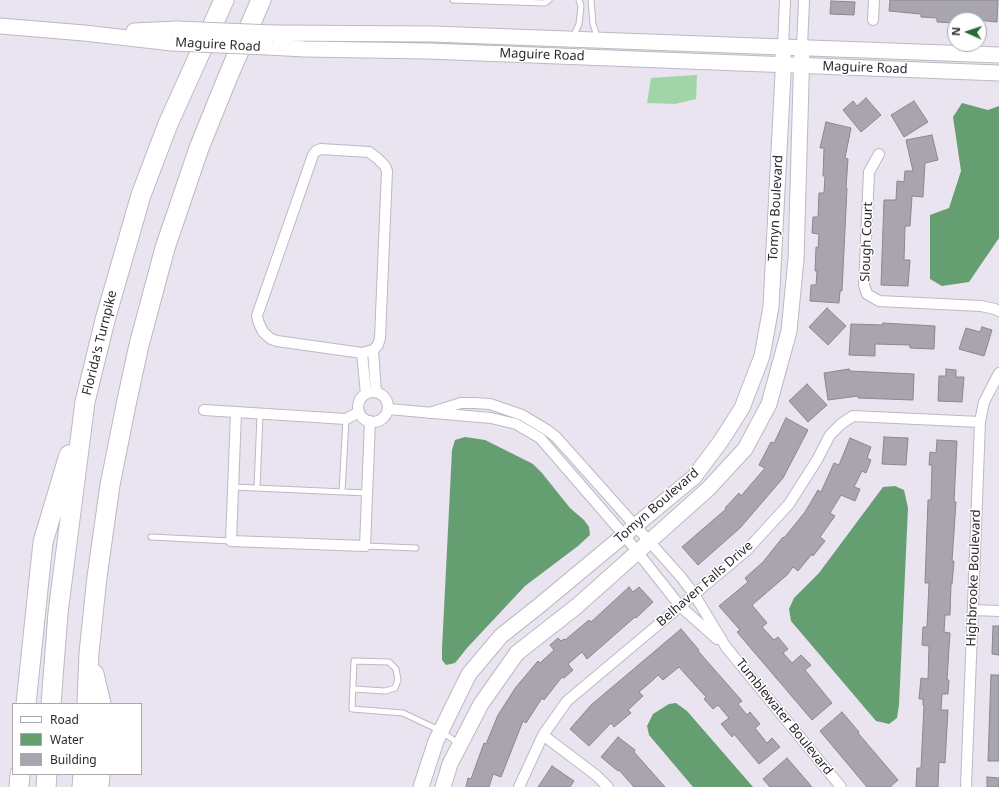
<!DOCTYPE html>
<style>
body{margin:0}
#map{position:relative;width:999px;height:787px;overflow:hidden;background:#e9e4ef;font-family:"Noto Sans",sans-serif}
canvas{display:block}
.legend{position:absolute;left:12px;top:703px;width:130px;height:72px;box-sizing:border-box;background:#fff;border:1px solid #aaa9ab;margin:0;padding:5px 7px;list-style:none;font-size:12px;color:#2b292e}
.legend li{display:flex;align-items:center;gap:8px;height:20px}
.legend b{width:20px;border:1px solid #aaa9ab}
.north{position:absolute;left:947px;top:12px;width:40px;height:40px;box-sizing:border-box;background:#fff;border:1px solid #aaa9ab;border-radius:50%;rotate:273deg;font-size:11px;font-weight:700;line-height:16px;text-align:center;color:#2b292e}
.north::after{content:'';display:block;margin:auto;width:14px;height:18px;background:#256b37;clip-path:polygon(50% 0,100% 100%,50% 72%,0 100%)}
</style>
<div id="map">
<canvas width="999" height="787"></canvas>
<ul class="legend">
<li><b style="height:5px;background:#fff"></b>Road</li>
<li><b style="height:11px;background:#659e70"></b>Water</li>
<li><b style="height:11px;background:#a9a5af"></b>Building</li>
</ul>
<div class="north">N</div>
</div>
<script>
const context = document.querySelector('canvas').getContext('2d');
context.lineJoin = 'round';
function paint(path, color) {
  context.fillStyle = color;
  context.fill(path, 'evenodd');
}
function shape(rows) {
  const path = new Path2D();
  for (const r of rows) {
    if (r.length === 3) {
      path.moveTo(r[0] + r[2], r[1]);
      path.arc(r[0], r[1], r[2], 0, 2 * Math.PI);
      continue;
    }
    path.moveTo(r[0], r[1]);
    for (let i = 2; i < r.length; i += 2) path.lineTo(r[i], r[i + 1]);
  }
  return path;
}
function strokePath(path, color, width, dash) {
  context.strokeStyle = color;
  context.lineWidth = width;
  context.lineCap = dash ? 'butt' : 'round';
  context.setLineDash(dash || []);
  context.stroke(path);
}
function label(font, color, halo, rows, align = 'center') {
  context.font = font + ' "Noto Sans",sans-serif';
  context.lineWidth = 3;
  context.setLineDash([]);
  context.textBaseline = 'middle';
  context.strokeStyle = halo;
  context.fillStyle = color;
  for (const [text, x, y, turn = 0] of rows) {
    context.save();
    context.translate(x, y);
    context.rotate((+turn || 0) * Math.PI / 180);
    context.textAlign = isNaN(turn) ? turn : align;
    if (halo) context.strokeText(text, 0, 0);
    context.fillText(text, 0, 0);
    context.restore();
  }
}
paint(shape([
 [697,75,696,99,675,104,647,103,651,78]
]), '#a1d5a9');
paint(shape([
 [962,103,988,110,999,106,999,238,969,282,942,286,930,279,930,215,949,208,961,171,953,117],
 [465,437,485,440,533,464,542,473,570,508,584,520,589,527,590,535,578,546,525,586,467,648,455,663,446,665,442,660,442,649,452,450,455,440],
 [895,486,904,490,908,508,899,705,897,718,889,724,876,721,791,621,789,609,794,598,819,573,883,487],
 [676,703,687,711,753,787,693,787,649,735,647,726,653,714,669,704]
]), '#659e70');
const building = shape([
 [890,0,998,0,997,22,966,19,955,20,955,23,937,22,937,18,921,17,921,14,889,11,890,0],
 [831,1,855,2,854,15,830,14,831,1],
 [866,98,881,115,861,132,843,110,853,101,857,106,866,98],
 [914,101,928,122,904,137,891,115,914,101],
 [826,122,851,128,845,158,848,159,846,188,847,188,842,291,840,291,839,303,810,301,811,285,816,285,817,271,815,271,816,247,818,248,819,234,812,233,813,217,818,217,819,193,824,193,825,176,823,176,824,148,820,148,826,122],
 [932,135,938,160,925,163,923,197,912,196,910,226,905,226,904,260,910,260,908,286,881,285,884,200,896,200,897,181,904,182,905,171,913,171,906,140,932,135],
 [827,308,846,326,828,345,809,327,827,308],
 [883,323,935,326,934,349,910,348,910,345,875,344,875,356,849,355,851,324,883,325,883,323],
 [982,327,992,330,984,356,959,349,966,328,980,332,982,327],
 [849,369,850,371,914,374,913,400,858,398,858,396,828,400,824,373,849,369],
 [946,369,956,370,956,377,964,377,962,402,938,401,939,376,946,376,946,369],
 [807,384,827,405,808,422,789,401,807,384],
 [786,418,808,430,783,478,740,528,698,565,682,547,726,509,725,508,739,493,741,496,765,468,759,465,771,442,774,443,786,418],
 [884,437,908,438,906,465,882,464,884,437],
 [850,438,871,447,867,458,871,460,866,473,862,471,854,487,860,489,855,501,841,495,830,513,835,516,820,537,825,541,813,556,812,554,798,571,793,567,787,575,752,605,767,623,762,627,774,640,778,637,788,649,783,653,792,663,801,655,811,665,805,670,832,703,812,720,737,632,740,630,719,606,748,582,745,578,763,562,783,537,784,538,805,512,818,490,821,492,834,463,839,465,850,438],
 [937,440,957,441,954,502,956,502,952,561,954,561,952,584,951,584,950,615,945,615,944,632,950,633,947,680,949,680,948,694,942,694,941,710,948,710,945,763,939,762,938,787,916,787,917,768,921,768,924,705,923,705,923,699,919,699,921,678,928,679,929,646,922,645,923,627,927,627,929,583,925,583,928,500,931,500,932,465,929,465,930,452,936,453,937,440],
 [629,587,633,592,639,587,653,602,636,618,635,617,587,659,582,652,568,664,573,670,564,678,562,677,544,700,542,698,526,723,523,721,501,777,493,774,489,787,466,787,468,778,471,779,484,743,486,744,498,715,516,687,538,661,540,663,554,650,550,645,558,638,561,641,564,639,565,640,589,620,591,622,629,587],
 [993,626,999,626,999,655,992,654,993,626],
 [681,629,699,650,698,651,742,701,738,704,747,715,750,712,760,724,755,728,767,743,772,738,780,747,759,764,734,734,732,737,721,724,729,718,718,705,713,709,704,699,706,697,679,667,663,680,658,675,653,680,639,692,643,696,628,710,631,713,614,727,611,723,589,746,570,729,591,705,681,629],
 [991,675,999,675,999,761,988,761,991,675],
 [842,712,859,732,858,733,898,780,890,787,867,787,820,731,842,712],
 [618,737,635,750,634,752,665,787,634,787,619,770,618,771,601,757,618,737],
 [787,758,812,787,770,787,763,779,787,758],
 [552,766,574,781,570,787,538,787,552,766],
 [987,777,999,778,999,787,987,787,987,777]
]);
paint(building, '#a9a5af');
strokePath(building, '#8b8791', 1);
const lane = shape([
 [453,0,545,3,549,0],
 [591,0,593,24,598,39],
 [573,37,579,24,581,6,579,0],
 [233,487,367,493],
 [257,488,260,415],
 [342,492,346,419],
 [151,537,231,541],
 [365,546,416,548],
 [353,689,385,691,395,688,398,680,396,669,389,662,354,661,352,709,403,713,441,731,459,744]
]);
const street = shape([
 [873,20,874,0],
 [783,47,785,0],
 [802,47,804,0],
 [321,149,369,152,377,158,385,166,387,171,380,338,378,345,373,350,362,353,277,341,271,339,263,332,258,321,257,315,259,310,313,155,316,151,321,149],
 [879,154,869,172,864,285,867,294,879,301,981,306,995,309,999,311],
 [373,350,376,392],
 [362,353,366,394],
 [373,407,15],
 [388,409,491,418,516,424,540,438,624,535,680,606,717,639],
 [204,410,346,419,359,412],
 [236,413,231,541,365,546,370,421],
 [429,413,461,403,474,403,490,404,522,415,547,430,556,437,681,577,694,594,726,647,841,787],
 [973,610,999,611],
 [543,735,597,776,608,787],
 [519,787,543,735,567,701,746,551,789,504,817,460,830,435,841,424,853,416,980,422],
 [966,787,980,422,984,402,999,373]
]);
const secondary = shape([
 [0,26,84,33,172,43],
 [134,31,177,29],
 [273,33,432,34,999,55],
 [268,47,305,49,428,51,999,73],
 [421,787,436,741,469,674,501,636,540,605,694,477,721,441,742,408,762,356,771,307,783,74,783,47],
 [443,787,450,764,481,704,517,653,577,606,708,489,745,449,769,404,789,331,796,259,802,47]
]);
const highway = shape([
 [94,674,101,704],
 [26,704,43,542,69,455],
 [51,704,58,613,85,402,105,320,141,195,168,124,224,0],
 [87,704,89,653,97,577,110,485,127,400,139,345,165,248,199,148,229,74,261,0],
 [19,787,20,774],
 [46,787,47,774],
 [82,787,83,774],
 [99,787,100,774]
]);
strokePath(lane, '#bdb8c3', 7);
strokePath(street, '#bdb8c3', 12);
strokePath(secondary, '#bdb8c3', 17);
strokePath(highway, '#bdb8c3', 21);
strokePath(lane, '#fff', 5);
strokePath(street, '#fff', 10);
strokePath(secondary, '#fff', 15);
strokePath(highway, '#fff', 19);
const secondaryBridge = shape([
 [177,29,273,33],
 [172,43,268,47]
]);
strokePath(secondaryBridge, '#bdb8c3', 17, []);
strokePath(secondaryBridge, '#fff', 15);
label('13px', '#2b292e', '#fff', [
 ["Maguire Road",218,45,3],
 ["Maguire Road",542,55,2],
 ["Maguire Road",865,68,2],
 ["Tomyn Boulevard",776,208,-87],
 ["Slough Court",867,242,-88],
 ["Florida's Turnpike",100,343,-76],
 ["Tomyn Boulevard",657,506,-41],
 ["Highbrooke Boulevard",974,578,-88],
 ["Belhaven Falls Drive",705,584,-41],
 ["Tumblewater Boulevard",784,717,51]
]);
</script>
